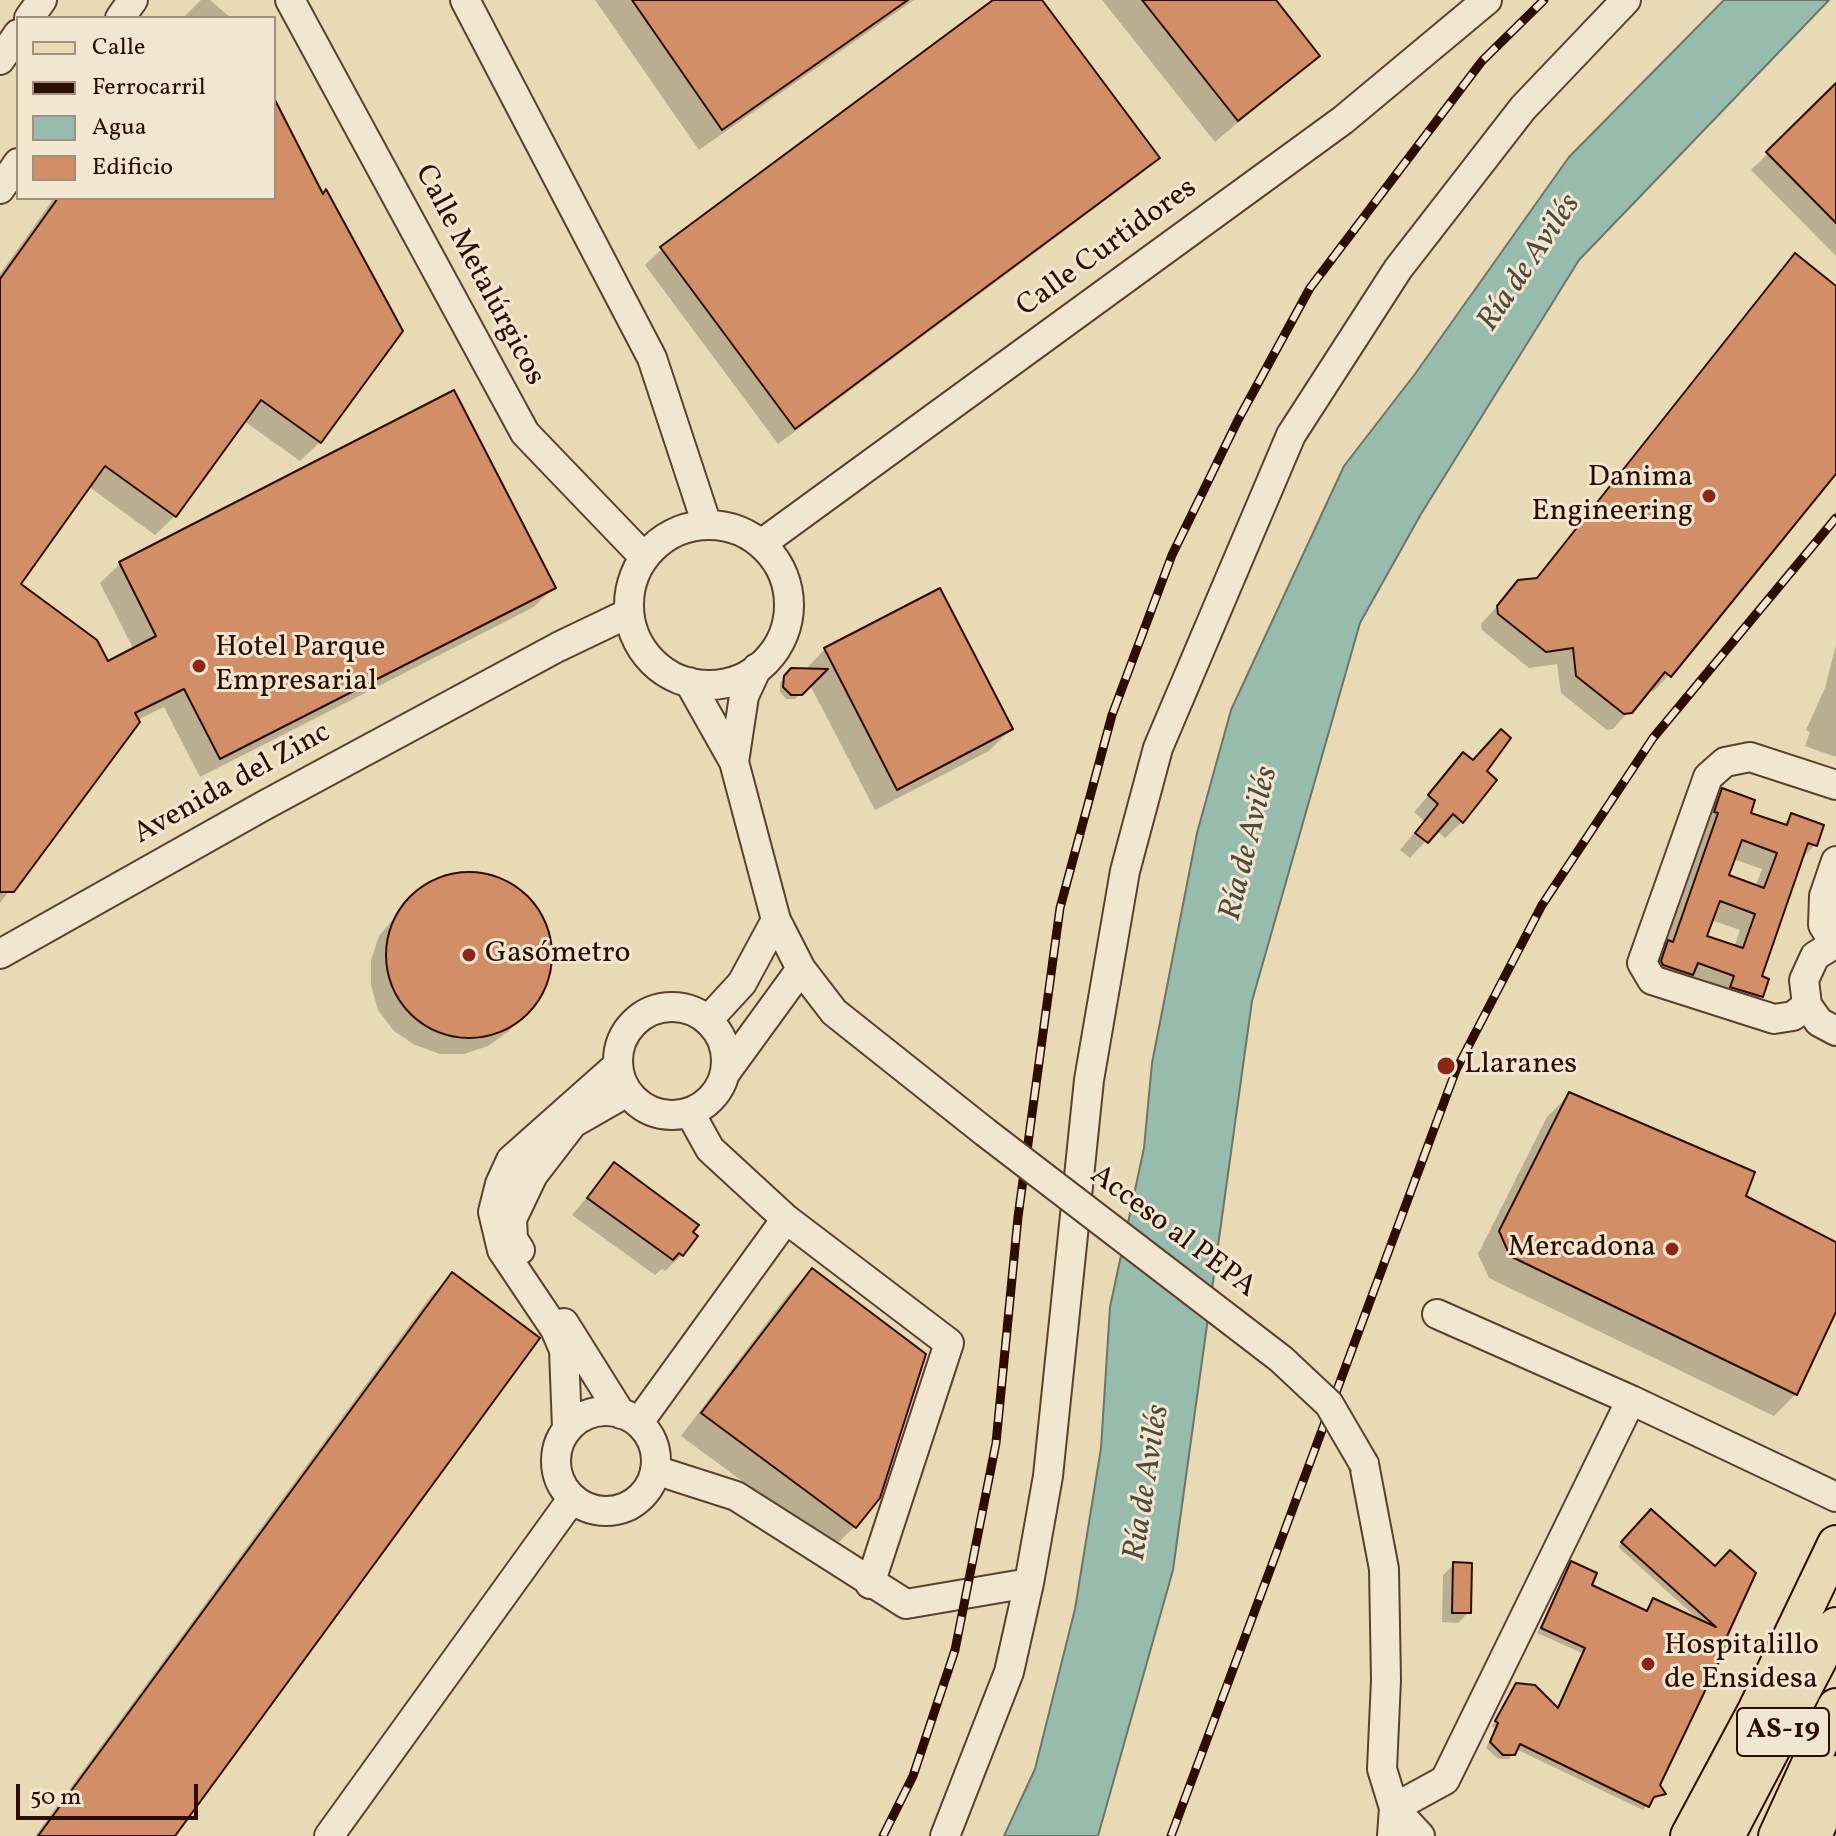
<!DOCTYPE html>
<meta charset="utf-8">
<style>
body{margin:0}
#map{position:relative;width:1836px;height:1836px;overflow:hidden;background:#e9dab6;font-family:Vollkorn,serif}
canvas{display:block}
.legend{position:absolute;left:16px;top:16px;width:260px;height:184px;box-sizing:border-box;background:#f1e7d0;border:2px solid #a38f7d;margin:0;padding:10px 14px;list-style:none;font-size:24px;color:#2d0c01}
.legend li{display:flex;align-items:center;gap:16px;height:40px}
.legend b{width:40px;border:2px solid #a38f7d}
.scale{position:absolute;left:16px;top:1784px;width:182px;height:36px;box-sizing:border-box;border:4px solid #2d0c01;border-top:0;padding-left:10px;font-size:24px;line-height:28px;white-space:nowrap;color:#2d0c01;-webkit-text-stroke:6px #f1e7d0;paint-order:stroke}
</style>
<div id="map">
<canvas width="1836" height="1836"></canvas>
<ul class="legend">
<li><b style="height:10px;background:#e9dab6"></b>Calle</li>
<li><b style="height:10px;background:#2d0c01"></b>Ferrocarril</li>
<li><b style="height:22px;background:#97bbac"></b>Agua</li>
<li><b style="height:22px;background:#d18e67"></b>Edificio</li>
</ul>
<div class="scale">50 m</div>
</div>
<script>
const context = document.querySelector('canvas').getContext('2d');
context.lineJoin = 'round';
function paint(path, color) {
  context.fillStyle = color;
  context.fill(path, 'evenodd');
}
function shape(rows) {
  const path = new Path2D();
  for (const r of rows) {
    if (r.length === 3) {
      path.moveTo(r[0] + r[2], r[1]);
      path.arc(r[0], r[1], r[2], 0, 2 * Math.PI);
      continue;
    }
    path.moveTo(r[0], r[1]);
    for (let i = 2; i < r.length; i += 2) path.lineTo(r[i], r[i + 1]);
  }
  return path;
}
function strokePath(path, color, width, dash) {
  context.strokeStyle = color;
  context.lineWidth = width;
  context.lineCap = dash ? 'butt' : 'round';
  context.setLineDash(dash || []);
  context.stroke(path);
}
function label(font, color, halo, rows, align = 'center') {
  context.font = font + ' Vollkorn,serif';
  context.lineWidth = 6;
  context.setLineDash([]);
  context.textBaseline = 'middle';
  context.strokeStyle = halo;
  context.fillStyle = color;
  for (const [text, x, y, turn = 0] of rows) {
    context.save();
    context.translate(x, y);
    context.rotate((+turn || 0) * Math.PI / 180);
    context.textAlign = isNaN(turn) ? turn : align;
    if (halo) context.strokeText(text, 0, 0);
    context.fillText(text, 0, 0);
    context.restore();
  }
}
const water = shape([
 [1724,0,1829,0,1579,260,1421,514,1360,623,1252,1001,1173,1570,1098,1836,1004,1836,1035,1769,1075,1609,1101,1448,1110,1307,1144,1148,1152,1063,1197,833,1231,710,1344,466,1415,374,1569,157,1724,0]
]);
paint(water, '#97bbac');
strokePath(water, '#6d7568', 2);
paint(shape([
 [201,0,210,0,231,18,183,18],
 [595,0,914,0,699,150],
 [996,0,1039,0,1157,158,1141,174,778,444,645,265,662,249],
 [1102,0,1277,0,1317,56,1215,142],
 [1836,87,1836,256,1751,170],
 [274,102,320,442,300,461,244,421,175,516,155,535,88,486,18,584,108,664,134,650,100,583,120,564,453,393,553,588,534,607,200,777,164,707,137,720,0,903,0,274,54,198,274,198],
 [1795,256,1836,289,1836,471,1669,675,1653,692,1649,688,1613,729,1607,730,1561,693,1557,664,1529,668,1482,630,1481,624,1519,582,1534,580],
 [1836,645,1836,757,1805,746,1810,732,1806,730,1825,688],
 [825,649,1011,729,989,751,875,810,810,685,795,699,786,699,780,692,780,683,792,670,804,671],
 [1463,755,1484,772,1462,822,1445,838,1436,830,1410,858,1400,850,1424,821,1414,812],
 [1723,791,1749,814,1782,826,1792,815,1815,845,1801,859,1759,977,1767,980,1761,996,1744,1013,1647,981,1706,807],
 [1733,859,1762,869,1755,887,1727,876],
 [1711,920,1740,930,1734,947,1704,937],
 [456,875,482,875,505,883,526,898,541,919,549,943,549,969,542,992,509,1031,488,1046,464,1054,440,1054,415,1045,394,1031,378,1010,371,985,371,960,379,936,411,898,431,883],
 [1570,1094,1744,1197,1836,1244,1836,1307,1796,1394,1774,1416,1489,1278,1478,1254,1547,1117],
 [614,1165,682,1255,665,1271,662,1269,655,1275,572,1215],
 [812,1270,855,1526,833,1548,681,1436,790,1292],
 [452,1275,172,1836,35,1836,430,1297],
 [1651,1512,1715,1569,1754,1574,1657,1785,1663,1794,1650,1800,1643,1810,1516,1749,1509,1759,1498,1759,1486,1748,1495,1728,1492,1726,1517,1685,1556,1709,1582,1653,1537,1633,1572,1563,1589,1586,1646,1612,1654,1601,1699,1620,1618,1547],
 [1454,1564,1469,1612,1458,1623,1442,1622,1443,1575]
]), '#0003');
const building = shape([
 [632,0,908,0,722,130,632,0],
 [993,0,1042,0,1160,158,795,429,660,247,993,0],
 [1142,0,1276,0,1320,56,1238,121,1142,0],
 [1836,83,1836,223,1766,152,1836,83],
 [274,98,323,194,326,189,403,331,321,443,261,400,176,517,105,466,21,584,97,640,108,661,156,636,119,562,454,390,556,588,220,759,184,689,135,713,140,722,14,892,0,892,0,279,58,198,274,198,274,98],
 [1795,253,1836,286,1836,474,1671,677,1665,672,1632,713,1624,714,1576,676,1573,648,1546,652,1498,614,1497,606,1518,580,1537,578,1795,253],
 [940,588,1013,729,897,790,824,648,940,588],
 [791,668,828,669,802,695,791,695,783,687,784,676,791,668],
 [1501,729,1511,738,1487,771,1497,780,1463,823,1453,814,1428,843,1415,833,1438,804,1428,795,1463,752,1473,760,1501,729],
 [1722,788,1755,800,1751,813,1787,825,1791,813,1824,825,1817,846,1808,843,1762,976,1769,979,1763,997,1730,987,1734,976,1698,963,1693,975,1663,965,1661,961,1668,940,1673,942,1718,813,1714,812,1722,788],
 [1742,840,1777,853,1764,888,1729,875,1742,840],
 [1720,901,1755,914,1743,948,1707,936,1720,901],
 [469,955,83],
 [1569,1092,1755,1172,1746,1196,1836,1242,1836,1312,1797,1395,1510,1256,1499,1231,1569,1092],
 [614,1162,699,1225,693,1232,698,1236,683,1256,679,1253,673,1260,587,1198,614,1162],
 [812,1268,926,1354,880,1498,856,1528,701,1413,812,1268],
 [452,1272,540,1338,175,1836,38,1836,452,1272],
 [1651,1509,1715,1566,1730,1550,1756,1573,1723,1645,1726,1647,1660,1785,1666,1794,1654,1797,1649,1807,1520,1744,1515,1755,1503,1755,1490,1742,1498,1723,1495,1721,1516,1683,1535,1685,1558,1708,1585,1648,1541,1628,1571,1561,1597,1573,1592,1585,1647,1611,1653,1598,1716,1627,1621,1542,1651,1509],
 [1453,1562,1472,1563,1471,1613,1452,1613,1453,1562]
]);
paint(building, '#d18e67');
strokePath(building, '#2d0c01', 2);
const minor = shape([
 [290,0,525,433,644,557],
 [465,0,652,358,707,525],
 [29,18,42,0],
 [120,18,133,0],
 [0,60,18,34],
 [0,189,18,163],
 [709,605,80],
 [761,544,1343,120,1487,0],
 [689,682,734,762,776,920,801,969,834,1012,985,1132],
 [734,762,744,696,757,668],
 [1834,943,1823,925,1824,896,1836,861],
 [1836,943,1815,956,1804,980,1807,1005,1819,1022,1836,1031],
 [0,954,265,805,558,647,629,613],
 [1807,1005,1793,1016,1774,1019,1652,980,1642,963,1708,777,1725,762,1750,757,1836,785],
 [672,1061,54],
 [708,1020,742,983,776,920],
 [726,1072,801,969],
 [690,1113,710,1149,786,1219,949,1343,870,1584],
 [520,1250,513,1239,512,1219,533,1175,573,1123,627,1092],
 [1437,1314,1631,1400,1836,1497],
 [564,1323,621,1414],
 [606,1461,50],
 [639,1422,786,1219],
 [567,1428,564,1350,555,1329,502,1250,493,1212,500,1184,511,1160,618,1065],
 [1364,1464,1384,1569,1386,1680,1382,1769,1394,1808,1392,1836],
 [655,1470,736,1496,906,1604,1029,1583],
 [1394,1808,1445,1780,1631,1400],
 [1394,1808,1420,1836],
 [329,1836,572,1499],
 [945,1836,1009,1672,1029,1583,1048,1476,1089,1080,1125,871,1158,748,1291,435,1398,269,1523,108,1626,0]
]);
const major = shape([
 [1689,1836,1756,1711,1836,1544],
 [1726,1836,1836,1626],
 [1777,1836,1836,1707]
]);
const highway = shape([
 [1811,1836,1836,1776]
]);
strokePath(minor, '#5c402e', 32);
strokePath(major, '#2d0c01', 40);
strokePath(highway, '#2d0c01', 44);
strokePath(minor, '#f1e7d0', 28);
strokePath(major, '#e9dab6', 36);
strokePath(highway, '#e9dab6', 40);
const rail = shape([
 [883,1836,913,1776,955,1650,996,1443,1018,1217,1060,908,1112,715,1172,555,1238,420,1310,288,1482,61,1544,0],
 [1171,1836,1456,1070,1542,905,1653,738,1836,518]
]);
strokePath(rail, '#2d0c01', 9);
strokePath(rail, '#f1e7d0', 6, [18]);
const minorBridge = shape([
 [985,1132,1281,1359,1329,1404,1364,1464]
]);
strokePath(minorBridge, '#5c402e', 32, []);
strokePath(minorBridge, '#f1e7d0', 28);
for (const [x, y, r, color] of [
 [1709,496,8,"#8f2418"],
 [199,666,8,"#8f2418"],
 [469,955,8,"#8f2418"],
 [1446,1066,10,"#8f2418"],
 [1672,1249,8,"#8f2418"],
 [1648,1664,8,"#8f2418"]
]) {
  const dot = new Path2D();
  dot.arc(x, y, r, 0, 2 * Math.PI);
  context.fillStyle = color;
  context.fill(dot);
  strokePath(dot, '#f1e7d0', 3);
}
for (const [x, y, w] of [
 [1783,1732,92]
]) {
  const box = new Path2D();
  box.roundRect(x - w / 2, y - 24, w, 48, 6);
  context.fillStyle = '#f1e7d0';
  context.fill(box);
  strokePath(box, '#2d0c01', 2);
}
label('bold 28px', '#2d0c01', null, [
 ["AS-19",1783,1732]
]);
label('30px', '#2d0c01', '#f1e7d0', [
 ["Calle Curtidores",1108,249,-36],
 ["Calle Metalúrgicos",478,276,62],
 ["Avenida del Zinc",233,785,-29],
 ["Acceso al PEPA",1172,1233,37]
]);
label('30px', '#2d0c01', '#f1e7d0', [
 ["Danima",1693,479,"right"],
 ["Engineering",1693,513,"right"],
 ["Hotel Parque",215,649],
 ["Empresarial",215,683],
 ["Gasómetro",485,955],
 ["Llaranes",1464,1066],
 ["Mercadona",1656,1249,"right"],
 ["Hospitalillo",1664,1647],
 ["de Ensidesa",1664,1681]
], 'left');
label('italic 32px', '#52493d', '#f1e7d0', [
 ["Ría de Avilés",1531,264,-56],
 ["Ría de Avilés",1251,844,-76],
 ["Ría de Avilés",1149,1483,-81]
]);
</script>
